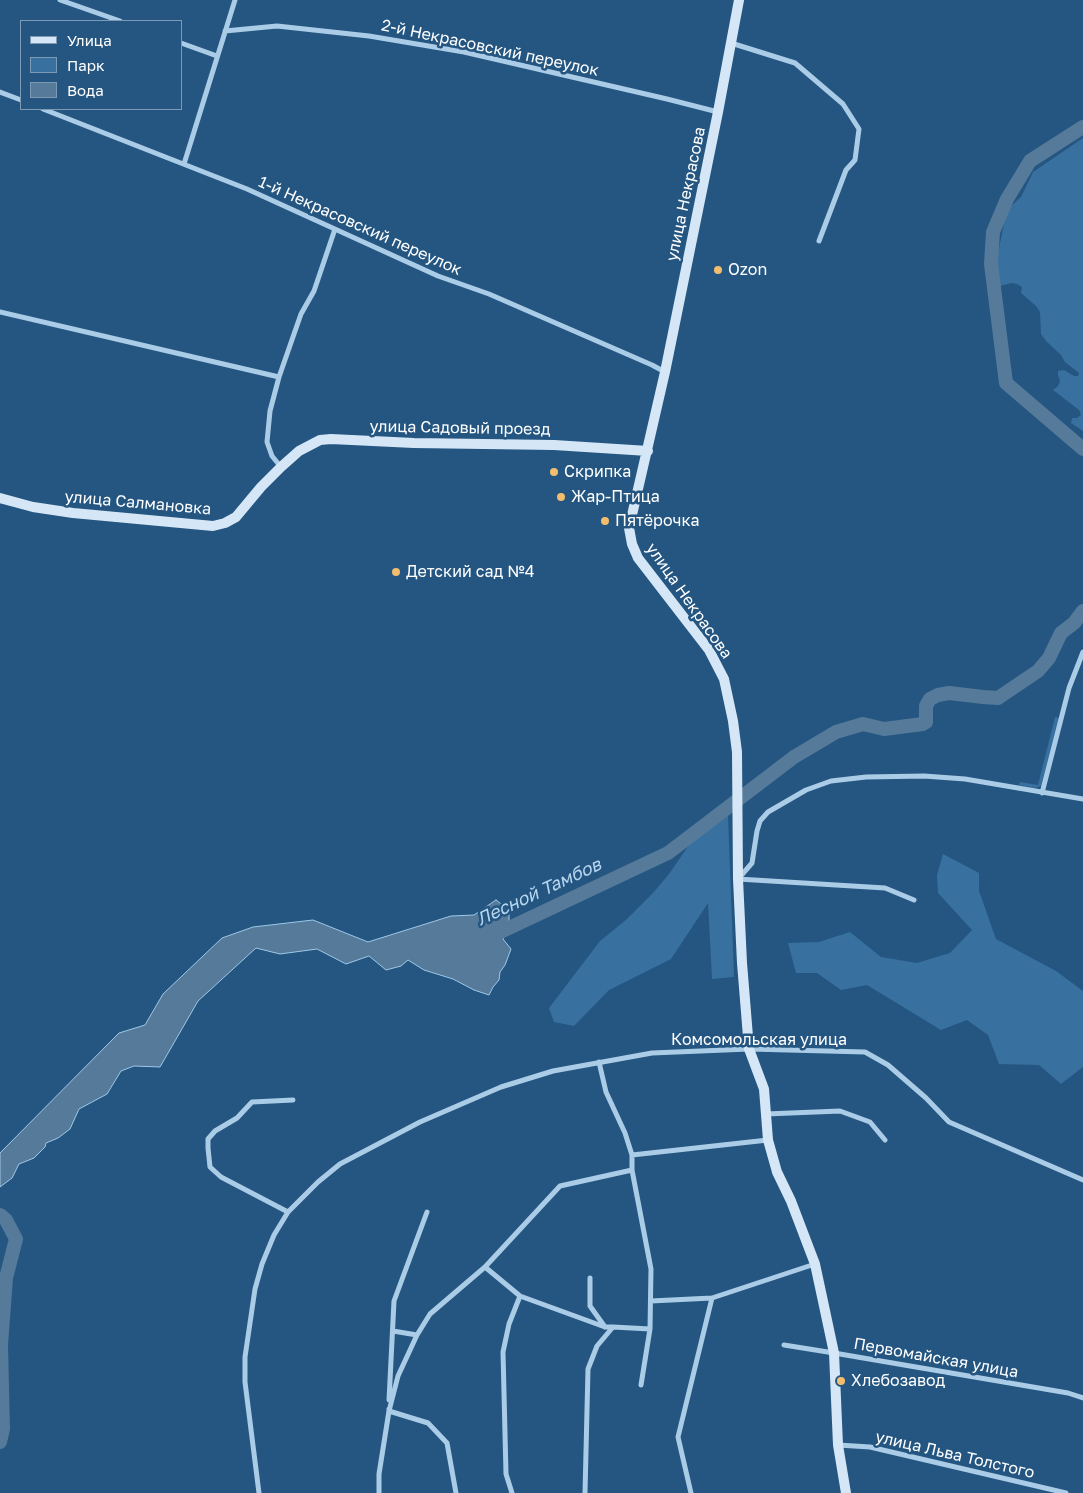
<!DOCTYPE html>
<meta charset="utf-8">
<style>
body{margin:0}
#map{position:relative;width:1083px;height:1493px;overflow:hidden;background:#245681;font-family:"Golos Text",sans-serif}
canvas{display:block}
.legend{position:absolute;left:20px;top:20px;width:162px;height:90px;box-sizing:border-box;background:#245681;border:1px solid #7c9ab3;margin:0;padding:6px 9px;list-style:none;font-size:15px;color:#fff}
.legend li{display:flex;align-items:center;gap:10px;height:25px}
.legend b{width:25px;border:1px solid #7c9ab3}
</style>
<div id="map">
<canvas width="1083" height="1493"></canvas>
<ul class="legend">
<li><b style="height:6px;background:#d5e7f6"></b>Улица</li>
<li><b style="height:14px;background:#38709f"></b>Парк</li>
<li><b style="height:14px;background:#567a99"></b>Вода</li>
</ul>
</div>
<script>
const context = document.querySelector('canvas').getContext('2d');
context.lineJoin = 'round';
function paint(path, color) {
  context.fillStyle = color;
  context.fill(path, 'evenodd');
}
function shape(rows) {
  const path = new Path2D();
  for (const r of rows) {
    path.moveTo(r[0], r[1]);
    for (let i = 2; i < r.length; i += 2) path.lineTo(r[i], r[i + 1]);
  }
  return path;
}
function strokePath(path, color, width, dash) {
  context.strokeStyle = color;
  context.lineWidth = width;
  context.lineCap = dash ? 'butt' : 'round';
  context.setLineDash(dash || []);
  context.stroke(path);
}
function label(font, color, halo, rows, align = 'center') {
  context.font = font + ' "Golos Text",sans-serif';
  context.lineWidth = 5;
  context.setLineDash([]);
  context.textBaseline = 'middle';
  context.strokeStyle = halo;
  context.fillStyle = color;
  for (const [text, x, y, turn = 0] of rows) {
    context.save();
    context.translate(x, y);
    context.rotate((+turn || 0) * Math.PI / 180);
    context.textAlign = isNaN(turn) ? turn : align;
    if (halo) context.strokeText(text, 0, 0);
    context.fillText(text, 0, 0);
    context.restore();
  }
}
paint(shape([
 [1083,138,1083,431,1071,423,1072,418,1077,418,1081,415,1079,410,1053,390,1058,386,1060,381,1058,375,1058,371,1064,370,1074,376,1078,376,1079,373,1065,362,1061,355,1046,341,1041,334,1040,312,1036,306,1021,293,1022,287,1017,284,1012,283,991,288,1005,219,1010,207,1021,197,1033,172],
 [1055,717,1059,718,1041,786,1035,788,1019,785,1020,782,1038,785],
 [728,814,734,977,712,979,708,903,671,959,609,990,574,1026,554,1022,549,1008,600,941,627,919,653,893,669,874,689,845],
 [943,854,979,873,979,891,996,939,1056,971,1083,991,1083,1067,1061,1084,1039,1065,999,1064,988,1035,967,1020,941,1030,867,985,841,990,817,973,796,973,788,943,819,942,850,932,881,957,917,963,950,953,972,930,938,893,937,875]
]), '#38709f');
const water = shape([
 [496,900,509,910,509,927,503,939,511,949,505,965,500,972,499,980,493,987,489,995,474,990,453,979,424,970,408,960,401,966,386,970,369,956,346,964,317,949,280,954,256,948,198,1001,160,1067,134,1066,121,1071,107,1094,79,1109,70,1129,58,1138,46,1143,45,1147,34,1158,19,1164,12,1178,0,1187,0,1153,119,1033,145,1025,163,994,222,938,253,927,313,920,368,942,451,916,474,915,496,900]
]);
paint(water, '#567a99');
strokePath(water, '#9fc8e8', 1);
strokePath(shape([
 [1083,127,1030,161,1007,199,993,232,991,264,1006,383,1083,449],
 [492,936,668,853,794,757,836,732,863,724,884,729,923,724,926,722,926,706,930,699,938,695,949,693,983,697,998,698,1038,671,1049,658,1061,633,1074,623,1083,611],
 [0,1215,6,1220,16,1239,6,1278,1,1345,3,1429,0,1442]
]), '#567a99', 14);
strokePath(shape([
 [60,0,120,21],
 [225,31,277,26,369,36,464,52,667,99,718,112],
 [181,43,217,56],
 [731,43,795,63,843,104,859,129,855,160,846,170,819,241],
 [0,92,21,100],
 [43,109,247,189,438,276,489,294,652,365,665,372],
 [184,164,235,0],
 [0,312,279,377],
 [281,467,272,456,267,442,270,411,279,377,301,314,314,291,335,229],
 [1042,793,1069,688,1083,652],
 [739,878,752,863,757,831,760,821,768,812,806,790,831,781,866,777,924,776,965,779,1083,799],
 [738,879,885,888,914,900],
 [599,1062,606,1092,625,1133,632,1155,632,1170,651,1269,650,1329,641,1385],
 [766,1114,840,1111,870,1122,885,1140],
 [632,1155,768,1140],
 [288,1212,221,1177,210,1167,208,1148,208,1139,215,1131,237,1118,252,1102,293,1100],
 [485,1267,520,1296,605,1327,613,1327],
 [590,1278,590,1306,605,1327],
 [651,1301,712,1298,815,1264],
 [393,1331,417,1335],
 [784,1345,834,1353,1068,1393,1083,1398],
 [389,1400,394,1301,427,1212],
 [389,1409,389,1411,428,1423,447,1443,456,1493],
 [838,1445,870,1447,1066,1493],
 [259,1493,245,1382,245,1357,255,1289,262,1264,274,1235,288,1212,318,1182,340,1164,420,1122,501,1087,553,1071,652,1053,749,1049,865,1052,888,1065,926,1098,949,1122,1083,1180],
 [379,1493,379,1474,389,1411,398,1376,417,1335,430,1314,485,1267,560,1186,632,1170],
 [512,1493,506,1474,503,1352,509,1324,520,1296],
 [585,1493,588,1369,597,1346,613,1327,650,1329],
 [691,1493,678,1437,712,1298]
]), '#abcce7', 5);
strokePath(shape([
 [739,0,718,112,665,372,629,528,632,544,638,558,709,650,724,679,733,721,737,752,738,879,742,963,749,1049,764,1089,768,1140,777,1172,791,1201,815,1264,824,1306,834,1353,838,1445,846,1493],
 [0,498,33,507,73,513,213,526,225,523,236,517,261,487,281,467,299,451,320,440,331,439,414,443,554,445,648,451]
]), '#d5e7f6', 10);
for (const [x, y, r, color] of [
 [718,270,5,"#f2be6e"],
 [554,472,5,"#f2be6e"],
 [561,497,5,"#f2be6e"],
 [605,521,5,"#f2be6e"],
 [396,572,5,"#f2be6e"],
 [841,1381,5,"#f2be6e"]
]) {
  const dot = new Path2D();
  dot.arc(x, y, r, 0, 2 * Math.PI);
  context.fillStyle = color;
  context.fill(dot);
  strokePath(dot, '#245681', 2);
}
label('16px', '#fff', '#245681', [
 ["2-й Некрасовский переулок",490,48,12],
 ["улица Некрасова",686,194,-78],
 ["1-й Некрасовский переулок",360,226,24],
 ["улица Садовый проезд",460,428,1],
 ["улица Салмановка",138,503,5],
 ["улица Некрасова",689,601,55],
 ["Комсомольская улица",759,1040],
 ["Первомайская улица",936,1358,10],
 ["улица Льва Толстого",955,1455,13]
]);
label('16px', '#fff', '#245681', [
 ["Ozon",728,270],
 ["Скрипка",564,472],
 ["Жар-Птица",571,497],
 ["Пятёрочка",615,521],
 ["Детский сад №4",406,572],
 ["Хлебозавод",851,1381]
], 'left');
label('italic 18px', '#b6d6ef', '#245681', [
 ["Лесной Тамбов",539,892,-25]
]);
</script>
